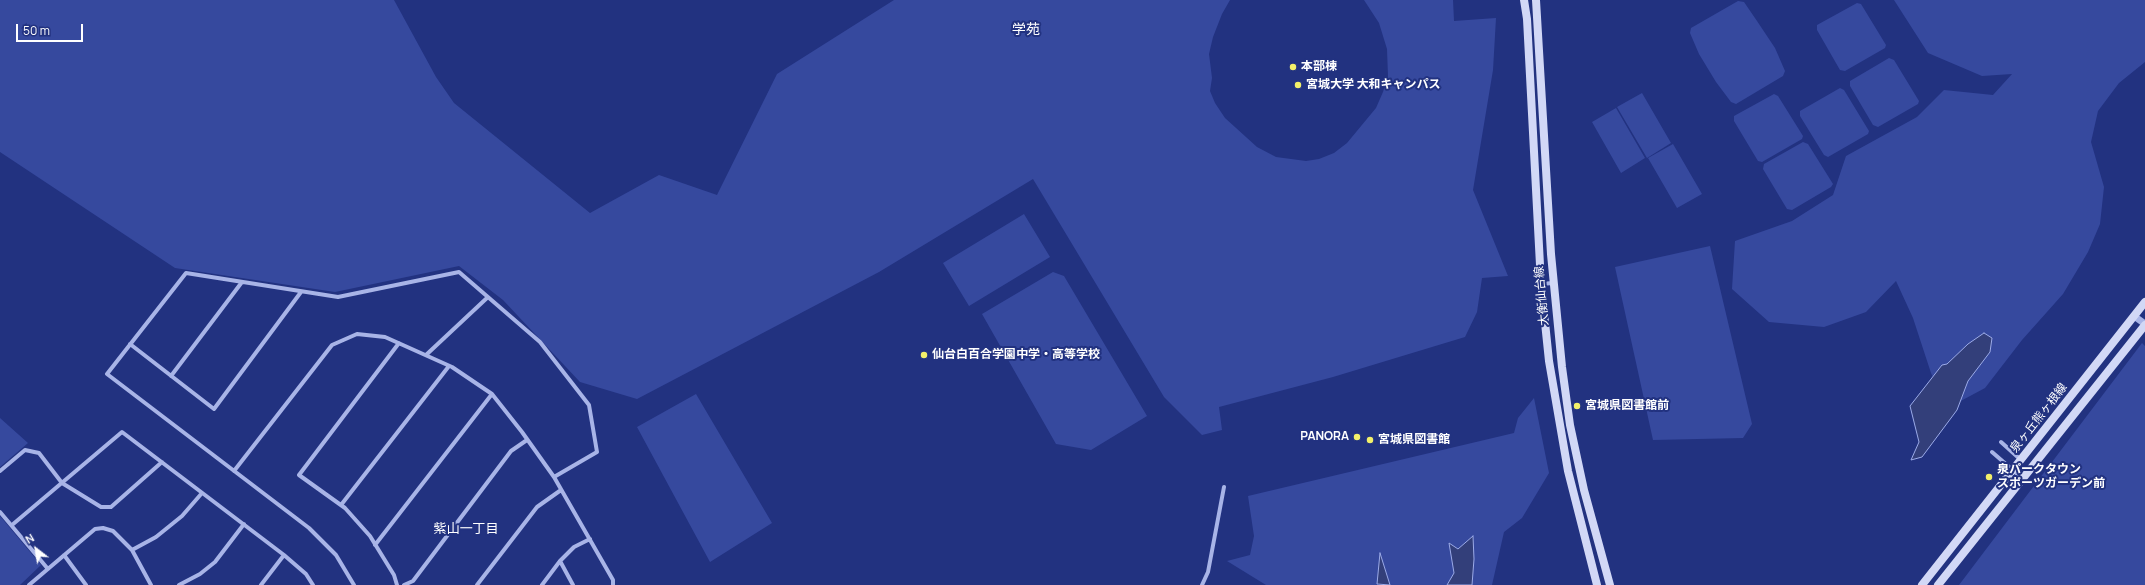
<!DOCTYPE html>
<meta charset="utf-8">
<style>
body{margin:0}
#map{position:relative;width:2145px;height:585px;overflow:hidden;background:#223280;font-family:Manrope,sans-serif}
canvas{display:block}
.north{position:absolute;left:16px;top:529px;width:40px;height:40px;-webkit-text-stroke:3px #223280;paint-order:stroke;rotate:329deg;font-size:11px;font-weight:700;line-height:16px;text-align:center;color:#fff}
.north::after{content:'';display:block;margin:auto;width:14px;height:18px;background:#fff;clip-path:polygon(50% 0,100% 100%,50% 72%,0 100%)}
.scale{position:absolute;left:16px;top:24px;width:67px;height:18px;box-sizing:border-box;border:2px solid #fff;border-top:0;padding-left:5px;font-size:12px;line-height:14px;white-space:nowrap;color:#fff;-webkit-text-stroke:3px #223280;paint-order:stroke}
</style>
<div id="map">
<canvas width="2145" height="585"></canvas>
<div class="north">N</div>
<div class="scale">50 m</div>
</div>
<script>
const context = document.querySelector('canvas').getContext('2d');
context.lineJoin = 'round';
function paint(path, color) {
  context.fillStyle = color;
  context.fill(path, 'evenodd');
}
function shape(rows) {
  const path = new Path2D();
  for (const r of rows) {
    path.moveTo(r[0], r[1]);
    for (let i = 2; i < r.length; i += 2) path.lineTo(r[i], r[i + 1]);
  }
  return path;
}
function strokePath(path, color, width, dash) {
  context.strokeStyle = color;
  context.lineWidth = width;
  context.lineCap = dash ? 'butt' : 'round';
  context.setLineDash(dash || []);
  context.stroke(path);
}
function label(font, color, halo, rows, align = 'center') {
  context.font = font + ' Manrope,"Noto Sans JP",sans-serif';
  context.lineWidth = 4;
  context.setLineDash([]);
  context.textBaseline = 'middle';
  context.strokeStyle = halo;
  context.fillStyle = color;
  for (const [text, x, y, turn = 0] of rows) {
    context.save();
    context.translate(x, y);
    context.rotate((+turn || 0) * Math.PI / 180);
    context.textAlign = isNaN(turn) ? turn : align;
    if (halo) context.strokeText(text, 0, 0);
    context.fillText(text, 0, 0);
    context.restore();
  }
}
paint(shape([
 [0,0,394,0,436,77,454,103,590,213,659,175,717,195,777,74,894,0,1230,0,1222,14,1213,37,1209,54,1212,78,1210,91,1215,103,1225,118,1257,147,1276,157,1306,161,1319,159,1334,153,1347,143,1376,108,1383,92,1388,76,1387,49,1379,23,1364,0,1453,0,1454,21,1496,18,1493,70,1473,190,1508,276,1482,278,1477,312,1465,337,1333,377,1219,407,1222,430,1202,435,1164,397,1033,179,879,272,637,399,580,382,503,300,459,266,335,292,175,268,0,152],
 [1894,0,2145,0,2145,62,2119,83,2098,111,2091,142,2104,187,2100,224,2088,252,2063,294,2022,340,1985,388,1957,403,1943,398,1931,373,1913,318,1896,281,1866,312,1824,327,1769,322,1732,289,1735,241,1792,221,1833,195,1846,156,1917,117,1944,90,1993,95,2012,74,1982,76,1928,53],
 [1738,1,1744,2,1757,21,1775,48,1785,71,1783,76,1736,104,1731,102,1716,82,1699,54,1690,33,1691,28],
 [1857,3,1861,4,1886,45,1885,48,1845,71,1840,70,1817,30,1817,25],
 [1889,58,1894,60,1919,101,1918,104,1878,127,1873,125,1850,86,1850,81],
 [1840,88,1844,90,1869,131,1868,134,1828,157,1824,155,1800,116,1800,111],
 [1642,93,1671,143,1647,158,1617,107],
 [1774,94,1778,96,1803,136,1802,139,1762,162,1758,161,1734,121,1734,116],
 [1616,108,1645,158,1621,173,1592,122],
 [1803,142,1808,144,1833,184,1831,187,1792,210,1787,209,1763,169,1764,164],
 [1673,144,1702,194,1677,208,1648,158],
 [1024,214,1050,257,969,306,943,263],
 [1710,246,1752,424,1743,438,1653,440,1615,267],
 [1053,272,1064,276,1147,416,1091,450,1056,444,982,314],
 [2142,343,2145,346,2145,585,1959,585],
 [696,394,772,523,710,562,637,427],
 [1534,398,1549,473,1522,518,1504,532,1492,585,1472,585,1458,549,1450,544,1454,573,1447,585,1390,585,1380,554,1378,585,1266,585,1227,561,1250,555,1254,536,1248,496,1514,433,1518,418],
 [0,418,28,443,0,467],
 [0,516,41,565,20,585,0,585]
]), '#36499e');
const water = shape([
 [1984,333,1992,338,1990,352,1968,381,1957,410,1922,457,1911,460,1919,442,1910,406,1942,365,1947,364,1968,344,1984,333],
 [1473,536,1474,559,1472,585,1447,585,1454,573,1449,543,1458,549,1473,536],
 [1380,553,1390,585,1377,584,1380,553]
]);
paint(water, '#333f7a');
strokePath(water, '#9cabe8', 1);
strokePath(shape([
 [1541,284,1553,283],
 [130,344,214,409,301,292],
 [426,355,488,297],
 [171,376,242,282],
 [2001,442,2021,460],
 [1992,452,2022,478],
 [0,471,25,450,39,453,62,483,101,507,111,507,162,462],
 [234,471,332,345,357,334,385,337,452,367,492,394,522,432,554,477,613,580,613,585],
 [341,505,449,366],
 [0,512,48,569],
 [12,525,122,432,284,555,306,574,313,585],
 [375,545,492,394],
 [132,550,156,537,182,516,202,493],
 [64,555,86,585],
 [560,561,573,585],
 [29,585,95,529,103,528,113,531,132,550,151,585],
 [179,585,200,574,215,562,244,524],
 [261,585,284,555],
 [354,585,336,555,309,528,107,374,186,273,338,297,459,272,540,342,589,405,597,452,554,477],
 [397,585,394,575,370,536,345,508,299,475,399,343],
 [404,585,413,581,511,451,527,440],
 [477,585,537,507,561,490],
 [542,585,560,561,574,547,590,539],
 [1202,585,1208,572,1224,487]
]), '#a8b4e7', 4);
strokePath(shape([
 [2134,316,2145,324]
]), '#a8b4e7', 7);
strokePath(shape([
 [1524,0,1527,19,1541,284,1549,361,1568,471,1597,585],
 [1536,0,1551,254,1562,367,1570,425,1584,490,1610,585],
 [1922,585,2145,302],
 [1938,585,2145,325]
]), '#d2d8f6', 8);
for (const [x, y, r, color] of [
 [1293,67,4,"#f3f06a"],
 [1298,85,4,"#f3f06a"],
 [924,355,4,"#f3f06a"],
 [1577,406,4,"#f3f06a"],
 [1357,437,4,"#f3f06a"],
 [1370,440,4,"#f3f06a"],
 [1989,477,4,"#f3f06a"]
]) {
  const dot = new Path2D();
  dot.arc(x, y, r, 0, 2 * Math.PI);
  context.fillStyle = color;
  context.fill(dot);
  strokePath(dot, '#223280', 1.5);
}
label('bold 12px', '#fff', '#223280', [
 ["本部棟",1301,67],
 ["宮城大学 大和キャンパス",1306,85],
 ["仙台白百合学園中学・高等学校",932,355],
 ["宮城県図書館前",1585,406],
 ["PANORA",1349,437,"right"],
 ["宮城県図書館",1378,440],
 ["泉パークタウン",1997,470],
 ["スポーツガーデン前",1997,484]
], 'left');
label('12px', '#fff', '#223280', [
 ["大衡仙台線",1542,296,-95],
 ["泉ヶ丘熊ヶ根線",2039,418,-52]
]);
label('13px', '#fff', '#223280', [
 ["紫山一丁目",466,529]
]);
label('14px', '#fff', '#223280', [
 ["学苑",1026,30]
]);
</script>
